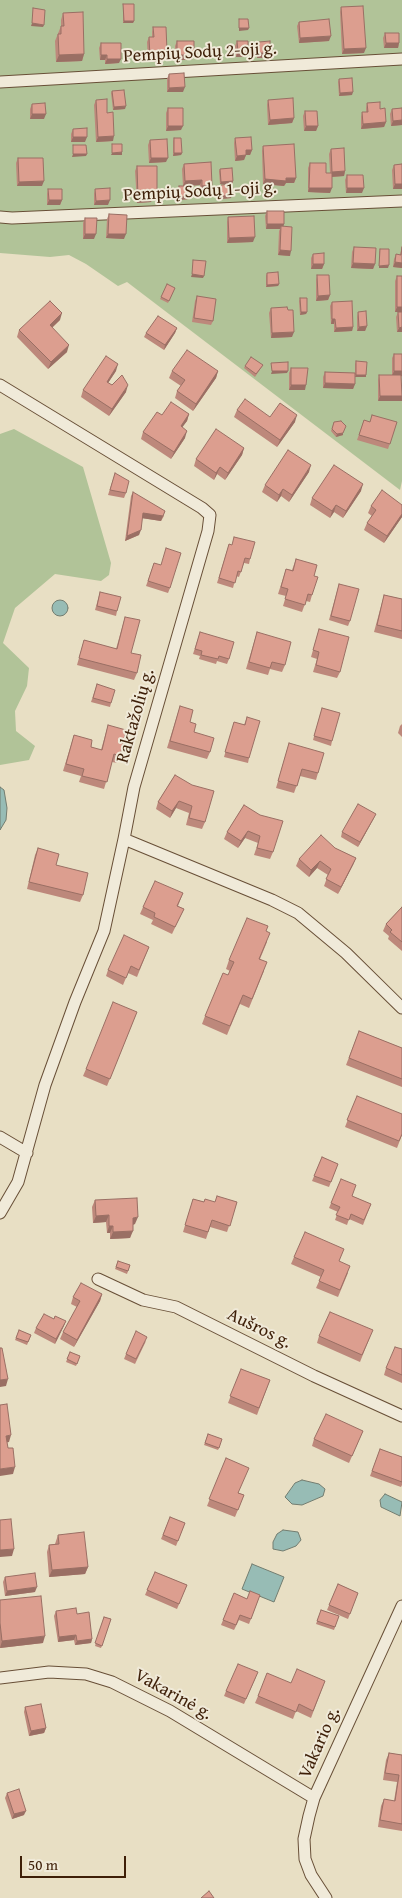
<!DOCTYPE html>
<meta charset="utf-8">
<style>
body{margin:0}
#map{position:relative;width:402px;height:1898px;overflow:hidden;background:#e8dfc4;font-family:"Gentium Book Plus",serif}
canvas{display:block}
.scale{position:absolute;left:20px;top:1856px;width:106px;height:22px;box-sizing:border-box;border:2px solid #3e1f08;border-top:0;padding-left:6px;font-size:15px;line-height:18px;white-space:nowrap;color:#3e1f08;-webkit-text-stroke:4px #f0ead9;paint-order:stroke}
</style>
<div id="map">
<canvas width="402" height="1898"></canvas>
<div class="scale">50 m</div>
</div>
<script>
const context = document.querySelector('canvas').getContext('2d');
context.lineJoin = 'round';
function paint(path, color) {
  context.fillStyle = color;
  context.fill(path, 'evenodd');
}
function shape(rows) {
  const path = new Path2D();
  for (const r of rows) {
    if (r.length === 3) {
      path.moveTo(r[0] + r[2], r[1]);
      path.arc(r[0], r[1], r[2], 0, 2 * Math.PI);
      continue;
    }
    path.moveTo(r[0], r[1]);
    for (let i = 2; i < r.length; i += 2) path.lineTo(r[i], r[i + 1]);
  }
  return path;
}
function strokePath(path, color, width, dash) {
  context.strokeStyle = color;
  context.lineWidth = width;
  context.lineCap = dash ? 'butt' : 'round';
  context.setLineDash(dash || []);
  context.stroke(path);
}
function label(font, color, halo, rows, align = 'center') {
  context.font = font + ' "Gentium Book Plus",serif';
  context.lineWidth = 4;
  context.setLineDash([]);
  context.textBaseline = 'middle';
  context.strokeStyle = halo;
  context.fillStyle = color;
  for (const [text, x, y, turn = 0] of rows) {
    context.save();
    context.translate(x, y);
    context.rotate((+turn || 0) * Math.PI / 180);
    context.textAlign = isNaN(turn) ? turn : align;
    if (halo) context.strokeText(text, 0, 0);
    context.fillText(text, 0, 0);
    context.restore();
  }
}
paint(shape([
 [0,0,402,0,402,481,400,490,127,282,118,286,86,264,69,255,50,257,0,253],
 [14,429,83,467,111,563,109,575,101,581,55,574,15,608,3,643,29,668,27,686,15,711,16,731,35,746,29,760,0,765,0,434]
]), '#b1c398');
const water = shape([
 [60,608,8],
 [0,787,4,790,7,808,6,820,0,830,0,787],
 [302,1480,319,1484,325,1489,323,1496,302,1505,292,1504,285,1497,295,1483,302,1480],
 [385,1494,402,1502,400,1516,381,1507,380,1500,385,1494],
 [283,1530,298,1532,301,1540,296,1546,283,1551,273,1549,273,1542,277,1534,283,1530],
 [252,1564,284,1577,274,1602,242,1589,252,1564]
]);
paint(water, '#97bcb5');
strokePath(water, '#737d70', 1);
const minor = shape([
 [0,82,402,59],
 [0,217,12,218,402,201],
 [0,385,202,508,210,515,208,531,134,787,124,839,272,900,298,913,346,953,402,1008],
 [0,1137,27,1153],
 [0,1213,18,1182,45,1085,75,1002,104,931,124,839],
 [98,1279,143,1300,176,1307,314,1376,402,1416],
 [0,1678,49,1672,86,1674,112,1682,170,1711,314,1798],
 [326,1898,311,1875,305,1859,304,1839,309,1816,314,1798,402,1606]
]);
strokePath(minor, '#684f37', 13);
strokePath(minor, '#f0ead9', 11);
paint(shape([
 [123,4,134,21,133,23,123,23],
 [341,7,364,53,342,54,340,12],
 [63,13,84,54,82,61,56,62,55,41,61,26,61,20],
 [299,22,329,41,299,43,297,26],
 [153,27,167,51,166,56,164,56,163,61,148,62,147,42,149,37,152,37,152,32],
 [385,33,399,43,398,48,384,48,383,38],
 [177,41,192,60,175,60,175,46],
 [237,41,247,57,236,57,235,46],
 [259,42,270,53,268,58,257,58,257,46],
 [101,43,119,63,105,64,105,60,100,60,99,48],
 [169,74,183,92,167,92,167,79],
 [339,79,352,95,339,96,338,82],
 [112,91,125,109,113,110,111,93],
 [96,100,107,113,113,141,96,142,94,105],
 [268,100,294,118,292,123,268,125,267,105],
 [367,103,380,109,386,122,384,127,361,129,361,117,362,112,366,112,366,108],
 [32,104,44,119,30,119,30,109],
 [168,108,181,130,166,131,166,113],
 [402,108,402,125,391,126,390,114,392,109],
 [305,111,318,126,316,131,304,131,303,116],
 [73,129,85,142,71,142,71,134],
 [174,138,182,153,181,155,173,156,173,141],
 [235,138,252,150,250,155,246,155,244,160,235,161,234,143],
 [150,140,166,162,149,163,148,145],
 [263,146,296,178,294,183,286,183,284,186,263,184,262,151],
 [331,149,345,171,344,176,332,177,330,193,308,192,308,168,310,163,326,173,330,173,329,154],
 [18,158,42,186,17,186,16,163],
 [211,162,210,190,200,191,200,185,189,186,190,196,189,199,179,200,178,189,179,186,183,186,182,169,184,164],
 [402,164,402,189,393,189,392,170,394,165],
 [137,166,156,195,153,195,151,202,137,203,135,171],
 [220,169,233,181,232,184,220,184,219,171],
 [347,175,362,193,346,193,345,180],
 [221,185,231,198,221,199,220,187],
 [48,189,62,200,60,205,47,205,47,194],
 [95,189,108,205,94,205,94,194],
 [267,211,283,226,290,256,278,255,279,231,280,229,266,229,265,216],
 [109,214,124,239,106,238,107,219],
 [228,217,253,242,227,243,227,222],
 [85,218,94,239,83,239,83,223],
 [402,246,402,268,393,267,394,259,396,254,400,255],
 [354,247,375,264,373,269,351,268,352,252],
 [380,249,388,268,379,268,379,252],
 [313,254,324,264,322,269,311,269,311,258],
 [267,273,279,284,278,286,266,287,266,276],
 [317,275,330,295,328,300,316,301,316,280],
 [397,276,402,332,397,332,396,317,398,312,395,312,395,281],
 [175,288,168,303,160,299,161,297],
 [197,296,213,321,211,325,192,322,195,301],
 [300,298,307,312,306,314,300,315,299,301],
 [332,302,353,327,352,331,334,332,334,324,331,324,330,306],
 [271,308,292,337,271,338,269,313],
 [358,312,367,326,365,331,357,331,357,317],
 [60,320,52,328,67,352,48,369,17,337,19,330],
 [177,328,175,333,164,350,144,337,146,333],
 [394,354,402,354,402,376,378,401,378,380,379,375,392,375,392,358],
 [356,361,366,377,355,377,355,384,353,389,323,388,323,377,325,372,355,373,355,364],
 [263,365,255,377,244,368,245,366],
 [291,368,305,390,289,390,289,373],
 [116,371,108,383,126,392,109,416,81,397,83,390],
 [172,371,218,371,216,378,193,411,175,398,177,391,181,386,169,378],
 [237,410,270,417,295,422,277,447,234,417],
 [189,414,187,421,182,427,185,438,171,459,141,439,143,432,162,415],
 [364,420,370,422,397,422,388,449,357,440],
 [334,422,343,435,336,437,331,431],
 [244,448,242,455,225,480,217,474,214,480,194,466,196,459],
 [309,472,289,502,281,496,277,502,262,492,265,485],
 [115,473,126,493,124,498,108,495],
 [361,491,343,518,334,512,330,518,310,505,312,498],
 [133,492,164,516,161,521,142,518,139,535,125,541,131,496],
 [402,505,402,517,384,543,364,530,367,523,372,516,368,513,371,506],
 [229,544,250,559,249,564,244,563,239,577,236,576,233,588,217,583],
 [296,559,314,576,312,595,310,602,306,601,302,612,283,606,286,596,278,594,286,569,292,570],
 [154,563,170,588,168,593,146,586],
 [339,584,350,621,348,626,329,620],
 [100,592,117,611,116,616,95,610],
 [384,595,402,599,402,639,374,632],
 [125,617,131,653,137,673,134,680,77,665,84,640,116,649],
 [319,629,340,672,337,678,313,672,317,659,311,657],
 [200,632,229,659,227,664,217,661,216,664,199,659,200,656,193,654],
 [257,632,285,665,282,672,270,669,268,675,246,669],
 [97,684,111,703,110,707,91,702],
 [180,706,190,722,194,732,210,752,207,759,167,748],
 [322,708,332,741,331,746,313,740],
 [247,717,249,758,248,763,224,757,234,722,244,725],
 [402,724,402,737,398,733,400,726],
 [108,725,120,756,117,763,112,762,104,789,79,782,81,776,63,771,74,735,91,747,101,750],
 [289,743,318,773,316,780,300,776,294,793,276,788],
 [175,775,205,822,202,829,186,825,189,813,176,808,170,818,156,809,158,802],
 [244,805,273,852,270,859,254,855,258,843,245,838,238,848,224,839,227,832],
 [374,818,358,847,341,837,342,832],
 [38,848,56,865,83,895,80,902,27,889,35,855],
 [335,848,356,858,353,865,338,894,324,886,328,875,317,868,309,877,296,866,299,859],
 [183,893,178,906,184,909,172,934,151,924,153,920,140,914,143,907],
 [402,907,402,951,388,939,389,936,383,931,386,924],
 [266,931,267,942,260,959,264,971,249,1008,240,1004,227,1035,202,1024,205,1016,228,975,230,971,226,969,229,960],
 [149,947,137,977,128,973,123,985,106,976,108,970],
 [137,1012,107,1086,83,1076,86,1069],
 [359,1031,402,1048,402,1087,346,1065],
 [357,1096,402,1135,397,1148,345,1127],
 [322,1157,338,1164,329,1187,312,1181],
 [341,1179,352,1196,371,1204,363,1225,349,1219,347,1225,335,1220,338,1212,329,1208],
 [193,1199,204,1202,237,1202,227,1232,210,1227,206,1239,183,1232],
 [95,1200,135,1224,133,1225,130,1238,110,1239,110,1233,107,1233,106,1222,93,1223,92,1207],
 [294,1257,339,1261,348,1273,338,1297,316,1288,321,1277,291,1264],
 [118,1261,130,1265,127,1274,115,1269],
 [102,1294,100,1301,74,1347,60,1339,63,1332,77,1307,71,1304,73,1297],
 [66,1321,55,1344,34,1333,36,1328],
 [19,1330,31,1335,27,1345,15,1340],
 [319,1336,370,1337,360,1362,317,1343],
 [146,1341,135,1364,124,1359,126,1354],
 [402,1349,402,1383,384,1375,386,1368],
 [70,1352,80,1356,76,1366,66,1362],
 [241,1369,270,1380,257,1415,228,1403],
 [363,1431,349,1463,312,1446,314,1439],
 [208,1434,219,1448,218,1450,204,1445],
 [380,1449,402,1457,402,1485,401,1487,370,1476],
 [226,1458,239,1493,244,1495,235,1517,207,1506],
 [170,1517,185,1523,176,1546,161,1539],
 [58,1535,88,1567,85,1574,49,1577,47,1552,49,1545,55,1544],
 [155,1572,187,1585,177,1609,145,1595],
 [5,1577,35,1592,5,1596,3,1582],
 [338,1584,358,1593,348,1619,327,1610],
 [234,1593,247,1599,260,1595,249,1624,239,1620,234,1630,221,1625],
 [0,1600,43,1643,0,1648],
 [321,1610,339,1616,334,1630,316,1624],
 [56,1611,92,1639,91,1643,75,1645,74,1640,58,1642,54,1616],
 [104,1617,111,1619,101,1648,95,1646],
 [256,1677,244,1704,224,1696,226,1691],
 [325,1681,311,1718,296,1711,293,1719,255,1703,258,1696,291,1683],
 [25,1707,46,1728,44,1733,29,1736,24,1712],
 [389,1753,402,1755,402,1831,378,1827,381,1806,384,1799,394,1801,397,1782,383,1780,386,1760],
 [7,1793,24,1815,12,1819,5,1798]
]), '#bd887b');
paint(shape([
 [124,21,134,21,133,23,123,23],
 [32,23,44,25,43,27,31,26],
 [239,28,249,28,248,30,239,31],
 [331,36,329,41,299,43,300,38],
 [386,43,399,43,398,48,384,48],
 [366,48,364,53,342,54,344,49],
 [238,52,248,52,247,57,236,57],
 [259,53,270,53,268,58,257,58],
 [84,54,82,61,56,62,59,55],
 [101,55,107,55,105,60,100,60],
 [177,55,194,55,192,60,175,60],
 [164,56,163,61,148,62,150,57],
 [107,59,121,59,119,63,105,64],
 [185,87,183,92,167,92,169,88],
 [353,92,352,95,339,96,340,93],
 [126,106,125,109,113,110,114,107],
 [32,114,46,114,44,119,30,119],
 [294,118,292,123,268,125,270,120],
 [402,120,402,125,391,126,393,121],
 [386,122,384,127,361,129,363,124],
 [168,126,183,126,181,130,166,131],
 [306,126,318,126,316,131,304,131],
 [114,136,113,141,96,142,98,137],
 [73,137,87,137,85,142,71,142],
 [246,150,252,150,250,155,244,155],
 [122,152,122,155,111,155,112,153],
 [174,153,182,153,181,155,173,156],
 [73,154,87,154,86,156,72,157],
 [246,155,244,160,235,161,237,156],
 [151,158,168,158,166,162,149,163],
 [345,171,344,176,330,177,332,172],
 [296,178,294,183,286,183,284,186,263,184,265,179],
 [202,180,200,185,183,186,185,181],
 [44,181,42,186,17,186,19,182],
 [233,181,232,184,220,184,221,182],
 [395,184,402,184,402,189,393,189],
 [212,185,210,190,200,191,202,186],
 [309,188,332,188,330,193,308,192],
 [347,188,364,188,362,193,346,193],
 [157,190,156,195,151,195,153,191],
 [232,195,231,198,221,199,222,196],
 [190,196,189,199,179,200,179,197],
 [153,197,151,202,137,203,138,198],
 [49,200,62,200,60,205,47,205],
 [110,200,108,205,94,205,96,201],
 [267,224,284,224,283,229,281,226,280,229,266,229],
 [85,234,96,234,94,239,83,239],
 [108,234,126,234,124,239,106,238],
 [255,237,253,242,227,243,229,238],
 [280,250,291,251,290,256,278,255],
 [395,262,402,263,402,268,393,267],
 [353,263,375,264,373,269,351,268],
 [313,264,324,264,322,269,311,269],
 [389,265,388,268,379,268,379,266],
 [192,274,204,276,203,278,191,277],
 [279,284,278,286,266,287,267,285],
 [330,295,328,300,316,301,318,296],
 [397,307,402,307,402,312,395,312],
 [301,312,307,312,306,314,300,315],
 [62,313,60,320,47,332,50,325],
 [332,319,335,319,334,324,331,324],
 [367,326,365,331,357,331,359,327],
 [353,327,352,331,334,332,336,328],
 [402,327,402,332,397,332,399,328],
 [177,328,175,333,164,350,165,345],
 [294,332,292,337,271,338,272,333],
 [69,345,67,352,48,369,51,362],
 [118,364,116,371,104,389,107,382],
 [218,371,216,378,193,411,196,404],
 [272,371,288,371,287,373,271,374],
 [394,371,402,371,402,376,392,376],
 [356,375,366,375,366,377,355,377],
 [325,383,355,384,353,389,323,388],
 [128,385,126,392,109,416,112,409],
 [291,385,306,385,305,390,289,390],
 [380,396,402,396,402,401,378,401],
 [189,414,187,421,178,433,181,426],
 [297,415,295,422,277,447,280,440],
 [187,431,185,438,171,459,174,452],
 [343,433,343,435,336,437,337,434],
 [244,448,242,455,225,480,228,473],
 [311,465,309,472,289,502,292,495],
 [220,467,217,474,214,480,216,473],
 [363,484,361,491,343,518,346,511],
 [283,489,281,496,277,502,279,495],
 [336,505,334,512,330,518,332,511],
 [165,511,161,521,141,518,143,513],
 [402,514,402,517,384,543,387,536],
 [141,530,139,535,125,541,127,536],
 [179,801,176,808,170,818,172,811],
 [376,814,374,818,358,847,360,842],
 [248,831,245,838,238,848,241,841],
 [356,858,353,865,338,894,341,887],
 [320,861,317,868,309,877,311,870],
 [109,1215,106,1222,93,1223,96,1216],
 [138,1217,135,1224,130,1225,133,1218],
 [109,1226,113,1226,110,1233,107,1233],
 [133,1231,130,1238,110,1239,113,1232],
 [102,1294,100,1301,74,1347,77,1340],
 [66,1321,64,1326,55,1344,56,1339],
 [8,1379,6,1386,0,1387,0,1380],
 [11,1435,9,1442,4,1443,6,1436],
 [15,1467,13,1474,0,1476,0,1469],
 [14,1549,12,1556,0,1557,0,1550],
 [88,1567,85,1574,49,1577,52,1570],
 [37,1587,35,1592,5,1596,7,1591],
 [76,1635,74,1640,58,1642,59,1637],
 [45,1636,43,1643,0,1648,2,1641],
 [92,1639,91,1643,75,1645,77,1641],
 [46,1728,44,1733,29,1736,31,1731],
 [26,1811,24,1815,12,1819,14,1814]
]), '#9a6f64');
const building = shape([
 [123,4,134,4,134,21,124,21,123,4],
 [363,6,366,48,344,49,341,7,363,6],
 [33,8,45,10,44,25,32,23,33,8],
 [83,12,84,54,59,55,58,34,61,34,61,26,64,26,63,13,83,12],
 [239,19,248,19,249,28,239,28,239,19],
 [329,19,331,36,300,38,299,22,329,19],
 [153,27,166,27,167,51,164,51,164,56,150,57,149,37,154,37,153,27],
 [385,33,399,33,399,43,386,43,385,33],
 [177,41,194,41,194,55,177,55,177,41],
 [237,41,248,41,248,52,238,52,237,41],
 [270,41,270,53,259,53,259,42,270,41],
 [101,43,121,43,121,59,107,59,107,55,101,55,101,43],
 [184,73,185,87,169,88,169,74,184,73],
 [352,78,353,92,340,93,339,79,352,78],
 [124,90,126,106,114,107,112,91,124,90],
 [293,98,294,118,270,120,268,100,293,98],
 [107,99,107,113,113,112,114,136,98,137,96,100,107,99],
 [380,102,380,109,385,108,386,122,363,124,362,112,368,112,367,103,380,102],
 [45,103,46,114,32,114,32,104,45,103],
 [168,108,183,108,183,126,168,126,168,108],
 [402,108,402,120,393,121,392,109,402,108],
 [305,111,317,111,318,126,306,126,305,111],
 [87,128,87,137,73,137,73,129,87,128],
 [251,137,252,150,246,150,246,155,237,156,235,138,251,137],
 [174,138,181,138,182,153,174,153,174,138],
 [167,139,168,158,151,158,150,140,167,139],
 [112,144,122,144,122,152,112,153,112,144],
 [294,144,296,178,286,178,286,181,265,179,263,146,294,144],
 [73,145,86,145,87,154,73,154,73,145],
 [344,148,345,171,332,172,331,149,344,148],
 [18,158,43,158,44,181,19,182,18,158],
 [211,162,212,185,202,186,202,180,185,181,184,164,211,162],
 [310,163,326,163,326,173,332,173,332,188,309,188,310,163],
 [402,164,402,184,395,184,394,165,402,164],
 [137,166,157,166,157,190,153,191,153,197,138,198,137,166],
 [232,168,233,181,221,182,220,169,232,168],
 [347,175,363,175,364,188,347,188,347,175],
 [231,184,232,195,222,196,221,185,231,184],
 [179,186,189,186,190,196,179,197,179,186],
 [110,188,110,200,96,201,95,189,110,188],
 [48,189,62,189,62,200,49,200,48,189],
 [267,211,284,211,284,224,267,224,267,211],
 [109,214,127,215,126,234,108,234,109,214],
 [254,216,255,237,229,238,228,217,254,216],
 [85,218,97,218,96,234,85,234,85,218],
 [281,226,292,227,291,251,280,250,281,226],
 [354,247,376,248,375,264,353,263,354,247],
 [402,247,402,263,395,262,396,254,401,255,402,247],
 [380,249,389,249,389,265,379,266,380,249],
 [324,253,324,264,313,264,313,254,324,253],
 [193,260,206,261,204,276,192,274,193,260],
 [278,272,279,284,267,285,267,273,278,272],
 [317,275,329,275,330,295,318,296,317,275],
 [397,276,402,276,402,307,397,307,397,276],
 [167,284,175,288,169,301,161,297,167,284],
 [197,296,216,299,213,321,194,318,197,296],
 [300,298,307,298,307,312,301,312,300,298],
 [50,301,62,313,50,325,69,345,51,362,19,330,50,301],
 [352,301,353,327,336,328,335,319,332,319,332,302,352,301],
 [287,307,288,310,293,310,294,332,272,333,271,308,287,307],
 [366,311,367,326,359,327,358,312,366,311],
 [398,312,402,312,402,327,399,328,398,312],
 [158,316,177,328,165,345,146,333,158,316],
 [187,350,218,371,196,404,177,391,185,380,172,371,187,350],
 [394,354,402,354,402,371,394,371,394,354],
 [106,356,118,364,107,382,112,385,122,375,128,385,112,409,83,390,106,356],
 [251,357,263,365,256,374,245,366,251,357],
 [356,361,367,362,366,375,356,375,356,361],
 [288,362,288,371,272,371,271,363,288,362],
 [291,368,308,368,306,385,291,385,291,368],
 [325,372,355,373,355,384,325,383,325,372],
 [379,375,401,375,402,396,380,396,379,375],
 [245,399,270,417,280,403,297,415,280,440,237,410,245,399],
 [171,402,189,414,181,426,187,431,174,452,143,432,157,412,162,415,171,402],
 [372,415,397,422,390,444,359,435,364,420,370,422,372,415],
 [341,421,346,426,343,433,337,434,332,429,334,422,341,421],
 [216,429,244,448,228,473,220,467,216,473,196,459,216,429],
 [288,450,311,465,292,495,283,489,279,495,265,485,288,450],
 [334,465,363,484,346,511,336,505,332,511,312,498,334,465],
 [115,473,129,481,126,493,110,490,115,473],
 [382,490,402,505,402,514,387,536,367,523,376,510,371,506,382,490],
 [133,492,165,511,163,516,143,513,141,530,127,536,133,492],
 [234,537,255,542,250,559,245,558,241,572,238,571,235,583,219,578,229,544,232,545,234,537],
 [166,548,181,553,170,588,148,581,154,563,161,565,166,548],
 [296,559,317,565,314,576,318,577,312,595,308,594,305,605,285,599,288,589,281,587,286,569,293,571,296,559],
 [339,584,359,589,350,621,331,616,339,584],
 [100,592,121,597,117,611,97,606,100,592],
 [384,595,402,599,402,631,377,625,384,595],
 [125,617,140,620,131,653,141,655,137,673,79,658,84,640,117,649,125,617],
 [319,629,349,637,340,672,316,665,319,652,313,650,319,629],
 [200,632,234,642,229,659,219,656,218,659,201,655,202,651,195,649,200,632],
 [257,632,291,642,285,665,272,662,270,668,249,662,257,632],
 [97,684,115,690,111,703,93,698,97,684],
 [180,706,193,710,190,722,196,724,194,732,214,738,210,752,170,741,180,706],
 [322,708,340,713,332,741,314,736,322,708],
 [247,717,260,721,249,758,225,752,234,722,245,725,247,717],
 [108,725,126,730,120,756,114,754,107,782,82,776,84,769,66,764,74,735,92,740,91,747,102,750,108,725],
 [289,743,324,753,318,773,302,769,297,786,278,781,289,743],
 [175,775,192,785,214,791,205,822,189,818,192,806,179,801,172,811,158,802,175,775],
 [358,804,376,814,360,842,342,832,358,804],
 [244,805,260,815,283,821,273,852,257,848,260,836,248,831,241,841,227,832,244,805],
 [321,835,335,848,356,858,341,887,326,879,331,869,320,861,311,870,299,859,321,835],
 [38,848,59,854,56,865,88,873,83,895,29,882,38,848],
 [155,881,183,893,177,906,184,909,175,927,154,917,155,913,143,907,155,881],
 [402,907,402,942,390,932,392,930,386,924,402,907],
 [247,918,268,926,266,931,270,933,259,959,267,962,252,999,243,995,230,1026,205,1016,223,973,228,975,234,962,229,960,247,918],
 [124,935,149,947,139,970,131,966,126,978,108,970,124,935],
 [113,1002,137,1012,110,1079,86,1069,113,1002],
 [359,1031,402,1048,402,1079,349,1058,359,1031],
 [357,1096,402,1114,402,1134,399,1141,347,1120,357,1096],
 [322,1157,338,1164,331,1182,314,1176,322,1157],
 [341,1179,356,1185,352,1196,371,1204,364,1220,351,1214,349,1220,336,1215,340,1207,331,1203,341,1179],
 [217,1196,237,1202,230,1226,212,1220,208,1232,185,1225,193,1199,204,1202,205,1199,215,1202,217,1196],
 [137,1198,138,1217,133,1218,133,1231,113,1232,113,1226,109,1226,109,1215,96,1216,95,1200,137,1198],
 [305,1232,344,1249,339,1261,350,1266,340,1290,319,1281,324,1270,294,1257,305,1232],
 [118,1261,130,1265,128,1271,116,1267,118,1261],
 [81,1283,102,1294,77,1340,63,1332,80,1301,73,1297,81,1283],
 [330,1312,373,1330,362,1355,319,1336,330,1312],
 [44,1314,54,1319,55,1316,66,1321,56,1339,36,1328,44,1314],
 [19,1330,31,1335,28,1342,16,1338,19,1330],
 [136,1331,147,1337,136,1359,126,1354,136,1331],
 [395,1347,402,1349,402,1375,386,1368,395,1347],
 [0,1348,2,1348,8,1379,0,1380,0,1348],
 [70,1352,80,1356,77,1364,67,1359,70,1352],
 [241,1369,270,1380,259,1408,230,1396,241,1369],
 [7,1404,11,1435,6,1436,8,1448,13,1448,15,1467,0,1469,0,1405,7,1404],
 [326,1414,363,1431,352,1456,314,1439,326,1414],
 [208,1434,222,1439,219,1448,205,1443,208,1434],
 [380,1449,402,1457,402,1482,372,1471,380,1449],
 [226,1458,249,1468,238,1493,244,1495,238,1510,209,1499,226,1458],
 [170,1517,185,1523,178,1541,163,1535,170,1517],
 [11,1519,14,1549,0,1550,0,1520,11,1519],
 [84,1532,88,1567,52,1570,49,1545,59,1544,58,1535,84,1532],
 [155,1572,187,1585,179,1604,147,1590,155,1572],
 [35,1573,37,1587,7,1591,5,1577,35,1573],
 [338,1584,358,1593,350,1614,329,1605,338,1584],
 [250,1591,260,1595,251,1619,240,1615,236,1625,223,1620,234,1593,247,1599,250,1591],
 [41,1596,45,1636,2,1641,0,1623,0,1600,41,1596],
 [76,1608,77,1614,89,1612,92,1639,77,1641,76,1635,59,1637,56,1611,76,1608],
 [321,1610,339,1616,335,1627,317,1621,321,1610],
 [104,1617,111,1619,102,1646,95,1643,104,1617],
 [238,1664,258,1672,246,1699,226,1691,238,1664],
 [297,1669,325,1681,313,1711,299,1704,296,1712,258,1696,267,1673,291,1683,297,1669],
 [41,1704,46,1728,31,1731,25,1707,41,1704],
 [389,1753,402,1755,402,1824,380,1820,384,1799,395,1801,399,1775,385,1773,389,1753],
 [19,1789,26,1811,14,1814,7,1793,19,1789],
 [209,1891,214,1898,201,1898,209,1891]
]);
paint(building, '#dc9e8f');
strokePath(building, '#9a6f64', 1);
label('18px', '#3e1f08', '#f0ead9', [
 ["Pempių Sodų 2-oji g.",200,53,-3],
 ["Pempių Sodų 1-oji g.",200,192,-3],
 ["Raktažolių g.",136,716,-74],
 ["Aušros g.",259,1329,26],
 ["Vakarinė g.",173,1695,29],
 ["Vakario g.",320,1743,-66]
]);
</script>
